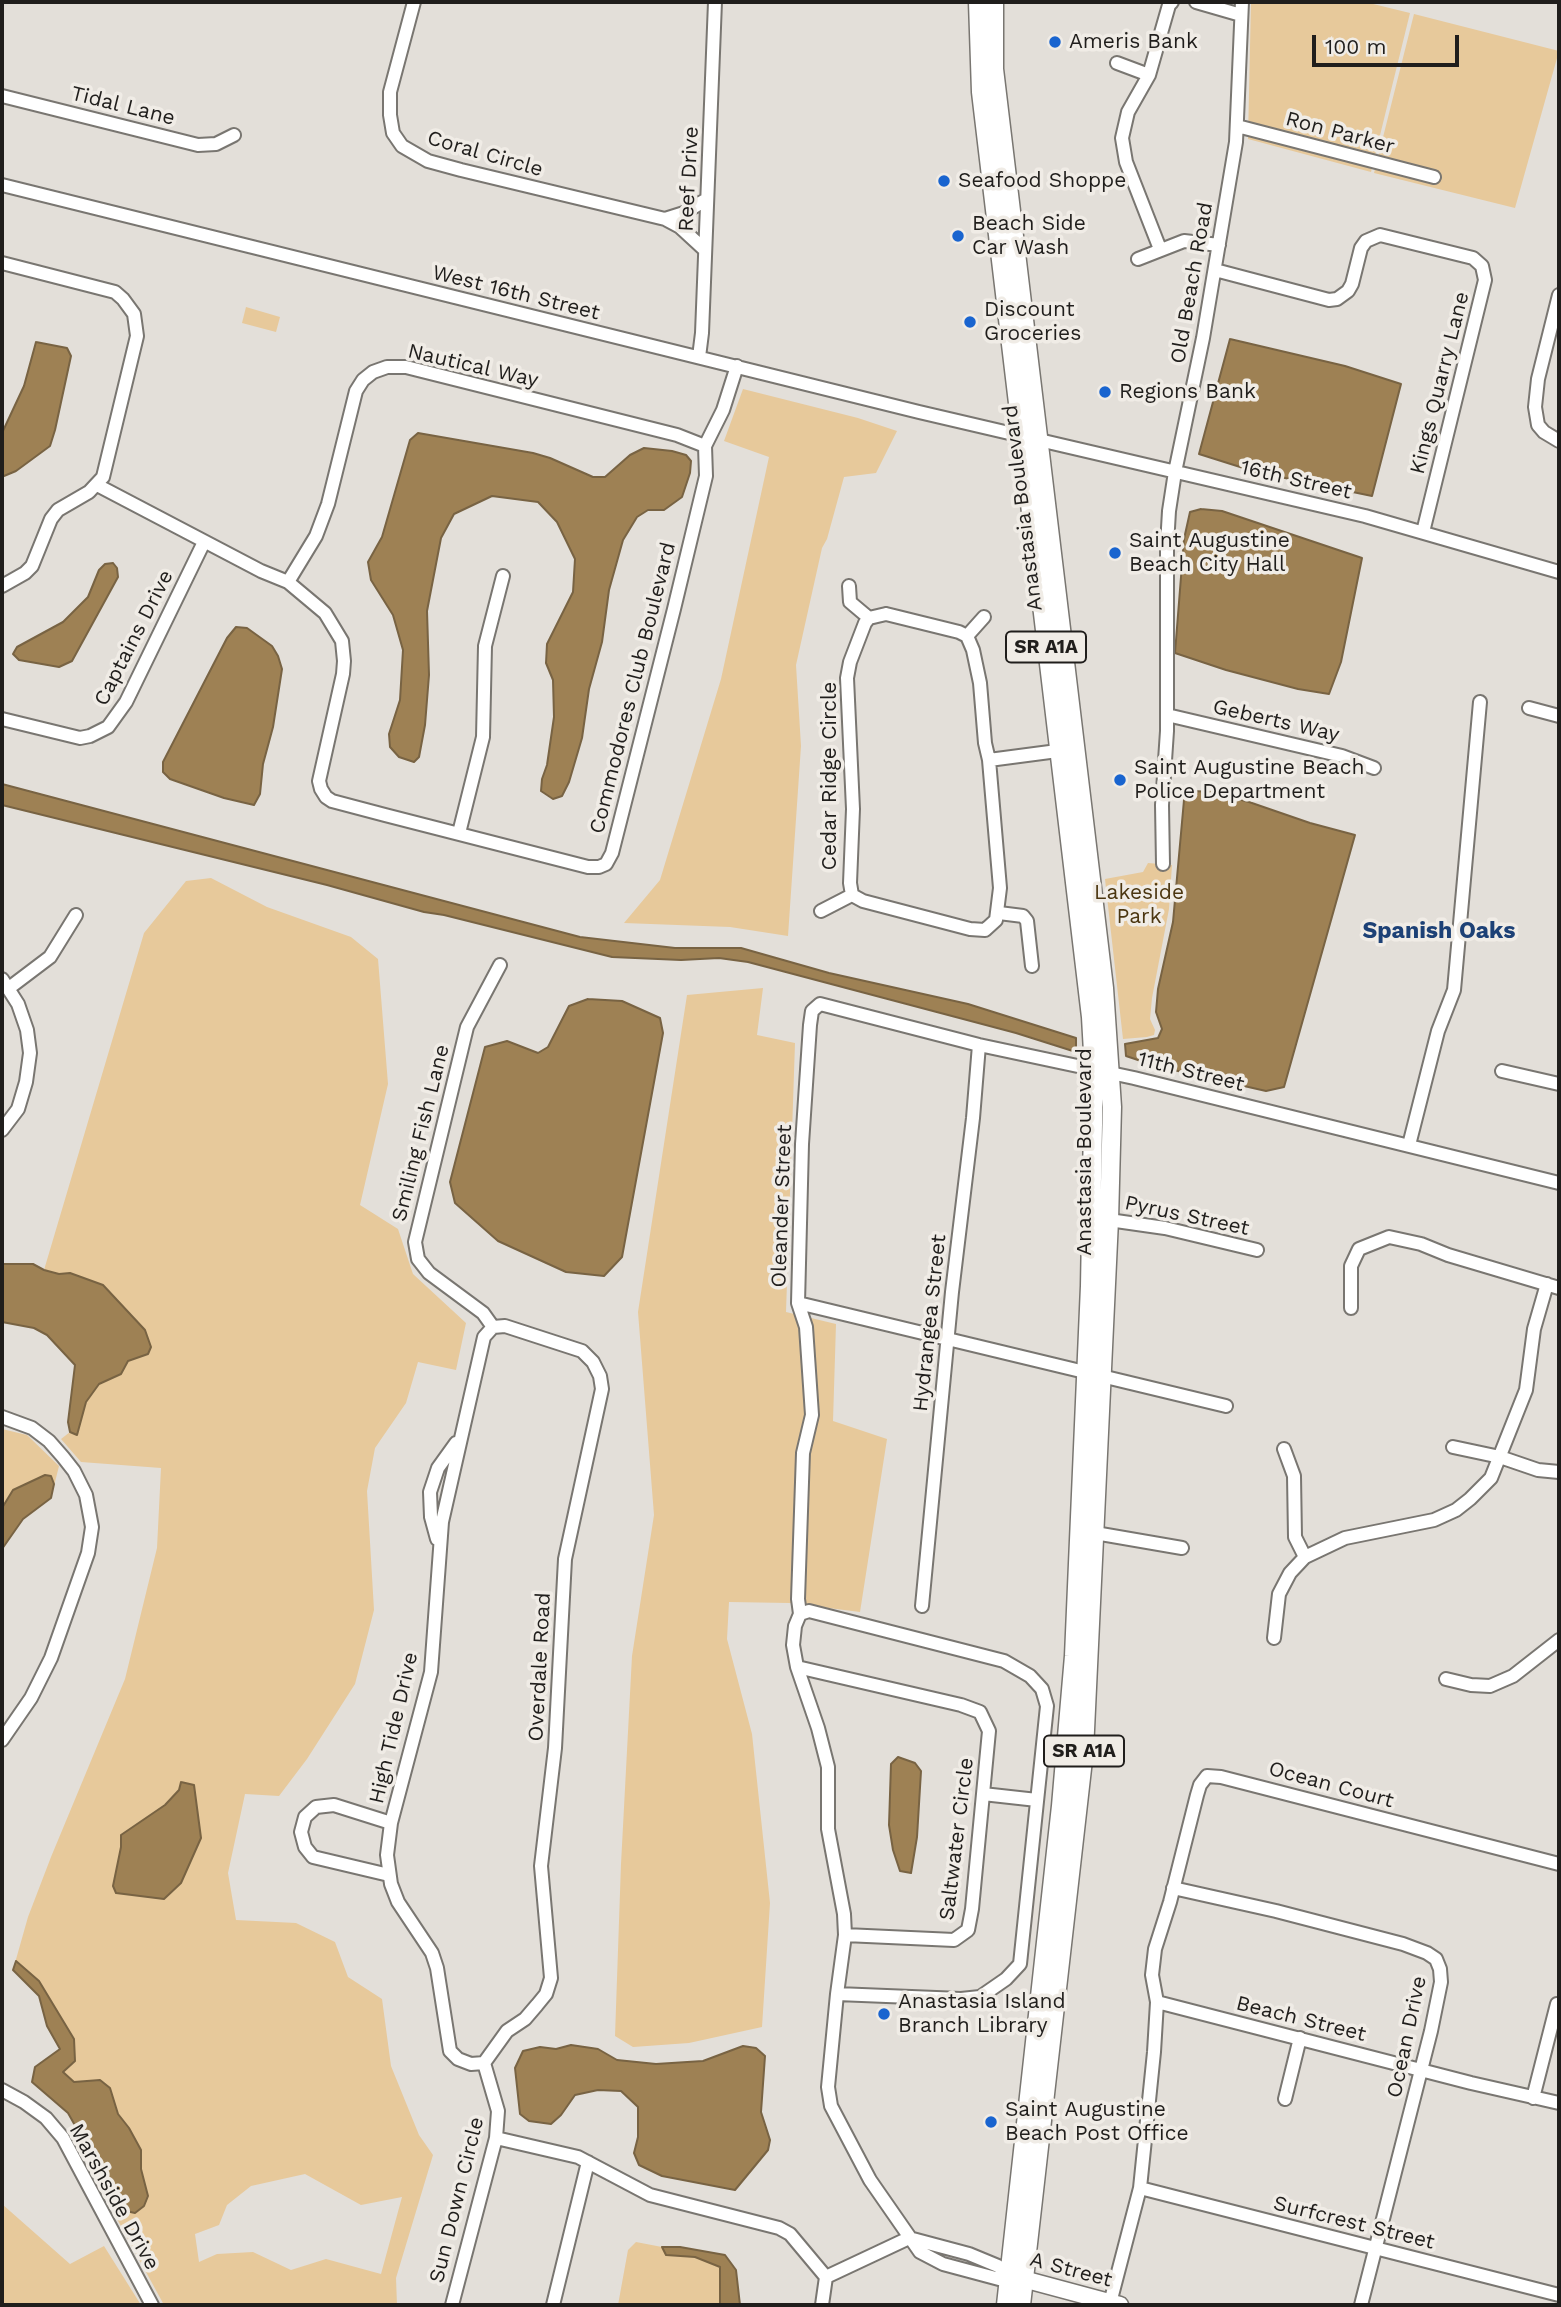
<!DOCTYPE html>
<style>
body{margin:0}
#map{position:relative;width:1561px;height:2307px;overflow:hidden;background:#e3dfd9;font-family:"Work Sans",sans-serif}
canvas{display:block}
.frame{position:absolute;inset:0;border:4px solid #201e1c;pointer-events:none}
.scale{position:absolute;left:1312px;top:35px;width:147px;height:32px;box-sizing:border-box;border:4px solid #201e1c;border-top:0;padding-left:9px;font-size:21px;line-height:24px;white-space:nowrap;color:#201e1c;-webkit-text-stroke:5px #f0ece6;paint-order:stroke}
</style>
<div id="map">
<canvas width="1561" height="2307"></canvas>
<div class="frame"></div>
<div class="scale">100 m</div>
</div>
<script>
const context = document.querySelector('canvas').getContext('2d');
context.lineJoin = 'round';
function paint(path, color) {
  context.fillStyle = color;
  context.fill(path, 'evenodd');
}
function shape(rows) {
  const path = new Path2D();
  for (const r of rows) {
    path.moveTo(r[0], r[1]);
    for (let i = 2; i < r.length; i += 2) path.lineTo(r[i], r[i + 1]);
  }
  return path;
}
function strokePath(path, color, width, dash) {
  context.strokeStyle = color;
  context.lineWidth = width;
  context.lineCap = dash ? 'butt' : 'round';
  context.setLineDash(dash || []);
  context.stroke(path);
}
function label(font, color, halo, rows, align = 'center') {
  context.font = font + ' "Work Sans",sans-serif';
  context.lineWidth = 7;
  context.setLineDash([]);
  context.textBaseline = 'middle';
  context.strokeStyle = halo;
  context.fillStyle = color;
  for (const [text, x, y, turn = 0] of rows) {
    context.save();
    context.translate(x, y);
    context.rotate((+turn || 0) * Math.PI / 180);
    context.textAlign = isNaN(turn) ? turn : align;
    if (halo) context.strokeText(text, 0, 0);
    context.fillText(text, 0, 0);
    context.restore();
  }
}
paint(shape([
 [1251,2,1365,2,1410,13,1371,172,1248,139],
 [1414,14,1559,51,1515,208,1374,173],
 [246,307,280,317,276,332,242,323],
 [743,389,858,418,897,431,876,473,844,477,827,539,822,548,796,665,801,746,788,936,730,927,624,923,660,880,721,679,769,457,724,441],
 [1148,863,1172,865,1169,909,1152,998,1150,1019,1155,1030,1154,1035,1147,1037,1123,1039,1105,879,1143,872],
 [211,878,267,907,351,937,378,959,388,1084,360,1205,398,1229,413,1274,466,1323,456,1370,418,1362,406,1403,375,1448,367,1491,374,1610,355,1684,307,1759,279,1796,245,1794,228,1873,236,1920,296,1923,335,1942,348,1977,382,1999,391,2066,419,2135,433,2155,396,2278,397,2305,164,2305,116,2217,117,2200,68,2113,32,2082,35,2067,60,2049,47,2026,39,1996,13,1970,28,1917,51,1857,125,1679,157,1548,161,1468,81,1462,61,1439,70,1432,76,1435,85,1402,99,1383,44,1270,144,933,186,881],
 [305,2174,361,2205,402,2197,381,2274,326,2259,291,2270,253,2252,217,2254,199,2262,195,2234,219,2225,227,2205,251,2186],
 [763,988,757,1035,795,1043,786,1312,836,1324,833,1421,887,1439,860,1612,789,1603,729,1602,727,1639,752,1734,770,1903,762,2027,689,2043,633,2047,615,2036,621,1864,632,1656,654,1515,638,1312,687,995],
 [2,1429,27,1435,59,1466,51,1498,23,1519,2,1549],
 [2,2204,70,2264,104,2246,141,2305,2,2305],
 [636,2242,662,2247,666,2255,695,2257,720,2267,720,2305,618,2305,628,2250]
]), '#e7c99b');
const water = shape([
 [1230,339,1345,366,1401,384,1372,496,1256,472,1199,454,1230,339],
 [36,342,67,348,71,356,55,430,50,446,16,471,4,476,2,475,2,433,24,386,36,342],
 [418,433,533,453,550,458,593,477,605,477,630,455,644,448,672,451,686,455,691,461,690,473,682,497,664,510,648,510,637,517,623,540,609,590,602,642,589,689,582,738,569,782,562,796,553,799,541,791,542,779,547,765,554,717,553,680,546,663,547,644,573,592,575,559,557,522,538,502,492,496,454,514,441,538,427,611,429,675,425,725,419,757,414,762,399,757,390,747,389,734,400,700,403,650,393,615,371,580,368,562,382,537,410,440,418,433],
 [1201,509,1222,511,1362,558,1341,662,1329,694,1298,689,1226,670,1175,653,1184,539,1190,512,1201,509],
 [113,563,117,568,118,577,72,661,59,667,19,660,13,654,17,647,63,622,88,597,99,570,105,564,113,563],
 [236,627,247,628,272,646,278,656,282,669,273,727,263,764,260,794,254,805,224,798,170,779,163,772,163,762,227,638,236,627],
 [2,784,580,937,675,948,741,948,829,973,968,1004,1076,1038,1076,1052,1016,1033,748,962,719,958,681,960,612,957,444,915,424,912,327,885,2,805,2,784],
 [1193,791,1212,792,1249,802,1310,823,1355,835,1284,1087,1266,1091,1156,1066,1126,1056,1125,1044,1158,1038,1162,1029,1156,1012,1158,989,1173,922,1184,800,1193,791],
 [588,999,622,1001,660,1018,663,1033,622,1257,604,1276,566,1272,498,1241,455,1203,450,1182,485,1047,507,1041,538,1053,548,1047,569,1006,588,999],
 [2,1264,33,1264,44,1270,59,1274,70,1273,103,1285,145,1330,151,1347,148,1354,128,1361,121,1374,99,1384,86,1402,77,1435,70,1432,68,1422,75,1365,47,1335,34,1328,2,1322,2,1264],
 [45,1475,51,1476,54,1484,51,1498,23,1519,2,1549,2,1508,13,1490,45,1475],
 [898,1757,915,1763,921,1771,917,1837,911,1873,900,1871,893,1850,889,1825,891,1764,898,1757],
 [181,1782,194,1785,201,1838,181,1883,164,1899,116,1893,113,1886,121,1847,121,1835,165,1805,179,1790,181,1782],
 [16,1961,39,1981,74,2039,75,2061,63,2072,74,2082,100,2080,110,2088,118,2114,129,2128,141,2150,141,2169,148,2196,144,2206,135,2213,126,2211,117,2200,68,2113,32,2082,35,2067,60,2049,47,2026,39,1996,13,1970,16,1961],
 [571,2045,598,2049,617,2060,656,2064,703,2061,743,2046,756,2048,765,2056,761,2112,770,2140,768,2150,735,2190,662,2176,639,2165,634,2153,638,2137,638,2107,621,2091,598,2090,575,2095,561,2115,551,2124,529,2121,520,2114,515,2068,523,2051,540,2047,556,2049,571,2045],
 [662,2247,680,2247,725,2255,736,2270,740,2305,720,2305,720,2267,695,2257,666,2255,662,2247]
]);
paint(water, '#9e8154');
strokePath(water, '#786343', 2);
const street = shape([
 [414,2,390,92,390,115,393,133,402,146,428,161,461,170,665,219,680,227,705,250],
 [1196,2,1241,15],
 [1117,63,1149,75],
 [2,96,198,145,216,144,234,135],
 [1237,126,1434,177],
 [2,185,919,412,1365,516,1559,572],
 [665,219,684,213,707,199],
 [1160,249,1126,162,1122,138,1128,112,1149,75,1169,5,1172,2],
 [1138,259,1184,241,1219,245],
 [2,263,115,292,123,299,134,314,137,336,103,477,89,492,58,510,51,519,32,566,25,573,2,586],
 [1215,270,1329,300,1337,299,1348,291,1352,284,1361,248,1366,241,1380,235,1473,258,1482,266,1485,280,1423,532],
 [1559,295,1538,379,1535,407,1538,425,1544,432,1559,441],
 [699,357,702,333,715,2],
 [97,485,261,571,288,582,325,613,342,641,344,661,343,674,319,781,321,789,326,797,332,801,385,815,588,867,599,867,606,864,612,853,674,609,706,476,705,446,723,410,737,366],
 [288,582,316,536,328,504,356,391,363,380,373,372,387,367,406,367,677,435,705,446],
 [849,586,850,602,869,618],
 [886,614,959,632,967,636,973,650,980,683,985,743,989,760,1000,888,996,920,985,930,970,929,863,901,852,895,850,883,853,809,847,678,850,662,865,623,869,618,886,614],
 [967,636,984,617],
 [1529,708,1559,716],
 [1167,715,1342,756,1374,768],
 [2,719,80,738,90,736,108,727,126,702,204,542],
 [989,760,1065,750],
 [459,833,483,737,485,646,503,576],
 [1163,864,1162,805,1167,731,1167,545,1169,511,1175,472,1203,338,1236,142,1242,2],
 [821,911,852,895],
 [999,913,1023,916,1027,921,1032,966],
 [2,979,18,1004,27,1030,30,1053,26,1082,18,1109,2,1130],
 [9,988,50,957,76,915],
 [1502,1071,1559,1084],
 [1409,1145,1438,1031,1454,990,1480,702],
 [1109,1220,1165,1228,1257,1250],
 [798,1303,1226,1406],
 [1351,1308,1351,1266,1359,1249,1389,1237,1421,1244,1448,1255,1559,1288],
 [493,1327,483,1313,429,1273,418,1259,415,1242,467,1027,500,965],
 [2,1417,32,1428,49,1441,63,1457,74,1471,86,1495,92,1527,88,1553,51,1658,31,1698,2,1740],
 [1453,1447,1500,1457,1538,1470,1559,1472],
 [1284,1449,1294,1476,1295,1537,1305,1557],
 [1095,1533,1182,1548],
 [437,1539,431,1517,430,1492,438,1468,456,1443],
 [922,1606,952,1292,973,1118,979,1045],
 [800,1614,798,1599,803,1453,812,1415,806,1327,798,1303,802,1144,810,1025,812,1011,820,1004,979,1045,1134,1078,1559,1183],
 [1274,1638,1279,1594,1290,1573,1305,1557,1345,1538,1434,1520,1456,1510,1470,1499,1491,1478,1526,1390,1534,1329,1547,1284],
 [797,1667,961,1705,980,1712,989,1731,972,1909,968,1930,954,1940,845,1935],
 [1446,1679,1471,1685,1490,1686,1513,1676,1559,1640],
 [983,1794,1037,1800],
 [389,1875,313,1857,305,1847,301,1832,305,1817,316,1807,334,1805,391,1823],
 [1173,1888,1276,1911,1403,1944,1427,1953,1436,1959,1440,1969,1441,1982,1431,2031,1361,2305],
 [837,1994,961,1999,980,1997,1006,1979,1020,1964,1047,1706,1042,1689,1030,1676,1004,1661,809,1611,800,1614,795,1626,793,1645,797,1667,818,1728,828,1767,828,1829,844,1914,845,1935,837,1994,828,2087,831,2106,870,2180,920,2252,943,2264,999,2279,1010,2276],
 [1157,2002,1471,2083,1559,2103],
 [484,2063,507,2031,525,2019,537,2005,546,1994,551,1978,541,1866,555,1748,565,1559,602,1389,600,1376,593,1362,582,1351,505,1326,493,1327],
 [484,2063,471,2064,458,2059,450,2051,437,1968,432,1953,398,1902,391,1884,387,1855,391,1823,431,1672,442,1522,484,1337,493,1327],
 [2,2090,24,2102,46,2118,63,2138,152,2305],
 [1533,2098,1557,2004],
 [1285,2099,1300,2038],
 [496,2138,578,2157,650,2195,779,2228,790,2234,826,2277,822,2305],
 [1140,2188,1559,2295],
 [909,2238,969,2254,998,2266,1010,2276],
 [826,2277,909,2238],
 [1110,2303,1140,2188,1154,2052,1157,2002,1152,1975,1155,1949,1170,1902,1197,1795,1200,1785,1207,1776,1221,1777,1559,1864],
 [452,2305,496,2138,498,2111,484,2063],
 [553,2305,588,2162]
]);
const secondary = shape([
 [1012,2276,1120,2305]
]);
const primary = shape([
 [978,2,981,92,1091,1017,1094,1070,1090,1286,1074,1656,1061,1806,1006,2305],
 [994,2,994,69,1104,988,1112,1107,1109,1220,1084,1751,1021,2305]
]);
strokePath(street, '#797671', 16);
strokePath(secondary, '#797671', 19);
strokePath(primary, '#797671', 21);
strokePath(street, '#fff', 12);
strokePath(secondary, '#fff', 16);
strokePath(primary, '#fff', 18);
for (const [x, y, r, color] of [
 [1055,42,7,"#1964cf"],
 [944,181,7,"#1964cf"],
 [958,236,7,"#1964cf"],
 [970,322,7,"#1964cf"],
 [1105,392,7,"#1964cf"],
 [1115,553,7,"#1964cf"],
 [1120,780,7,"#1964cf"],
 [884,2014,7,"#1964cf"],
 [991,2122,7,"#1964cf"]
]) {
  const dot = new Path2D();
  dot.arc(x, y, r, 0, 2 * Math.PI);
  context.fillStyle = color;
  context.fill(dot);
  strokePath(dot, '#f0ece6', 2.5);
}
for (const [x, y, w] of [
 [1046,647,80],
 [1084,1751,80]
]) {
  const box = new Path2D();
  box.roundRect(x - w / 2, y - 15.5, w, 31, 5);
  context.fillStyle = '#f0ece6';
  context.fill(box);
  strokePath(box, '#201e1c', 2);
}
label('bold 19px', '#201e1c', null, [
 ["SR A1A",1046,647],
 ["SR A1A",1084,1751]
]);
label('21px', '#201e1c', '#f0ece6', [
 ["Ameris Bank",1069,42],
 ["Seafood Shoppe",958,181],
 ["Beach Side",972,224],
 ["Car Wash",972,248],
 ["Discount",984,310],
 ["Groceries",984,334],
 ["Regions Bank",1119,392],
 ["Saint Augustine",1129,541],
 ["Beach City Hall",1129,565],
 ["Saint Augustine Beach",1134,768],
 ["Police Department",1134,792],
 ["Anastasia Island",898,2002],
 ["Branch Library",898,2026],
 ["Saint Augustine",1005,2110],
 ["Beach Post Office",1005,2134]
], 'left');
label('21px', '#201e1c', '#f0ece6', [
 ["Tidal Lane",123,106,14],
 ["Ron Parker",1340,133,15],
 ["Coral Circle",485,154,16],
 ["Reef Drive",689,179,-87],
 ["Old Beach Road",1192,283,-80],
 ["West 16th Street",516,293,14],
 ["Nautical Way",473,366,13],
 ["Kings Quarry Lane",1440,383,-76],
 ["16th Street",1296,480,13],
 ["Anastasia Boulevard",1023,508,-97],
 ["Captains Drive",134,638,-63],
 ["Commodores Club Boulevard",633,688,-76],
 ["Geberts Way",1276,721,13],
 ["Cedar Ridge Circle",830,776,-90],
 ["11th Street",1191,1072,14],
 ["Smiling Fish Lane",421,1133,-76],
 ["Anastasia Boulevard",1085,1152,-90],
 ["Oleander Street",782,1206,-88],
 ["Pyrus Street",1187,1216,12],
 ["Hydrangea Street",930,1323,-84],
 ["Overdale Road",540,1667,-87],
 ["High Tide Drive",394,1728,-77],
 ["Ocean Court",1331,1785,15],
 ["Saltwater Circle",957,1839,-83],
 ["Beach Street",1301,2019,14],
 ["Ocean Drive",1407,2037,-78],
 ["Marshside Drive",114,2197,61],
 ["Sun Down Circle",457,2200,-76],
 ["Surfcrest Street",1354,2223,14],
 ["A Street",1071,2270,15]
]);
label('21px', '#4b3610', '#f0ece6', [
 ["Lakeside",1139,893],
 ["Park",1139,917]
]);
label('bold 23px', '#1d4176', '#f0ece6', [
 ["Spanish Oaks",1439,931]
]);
</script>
